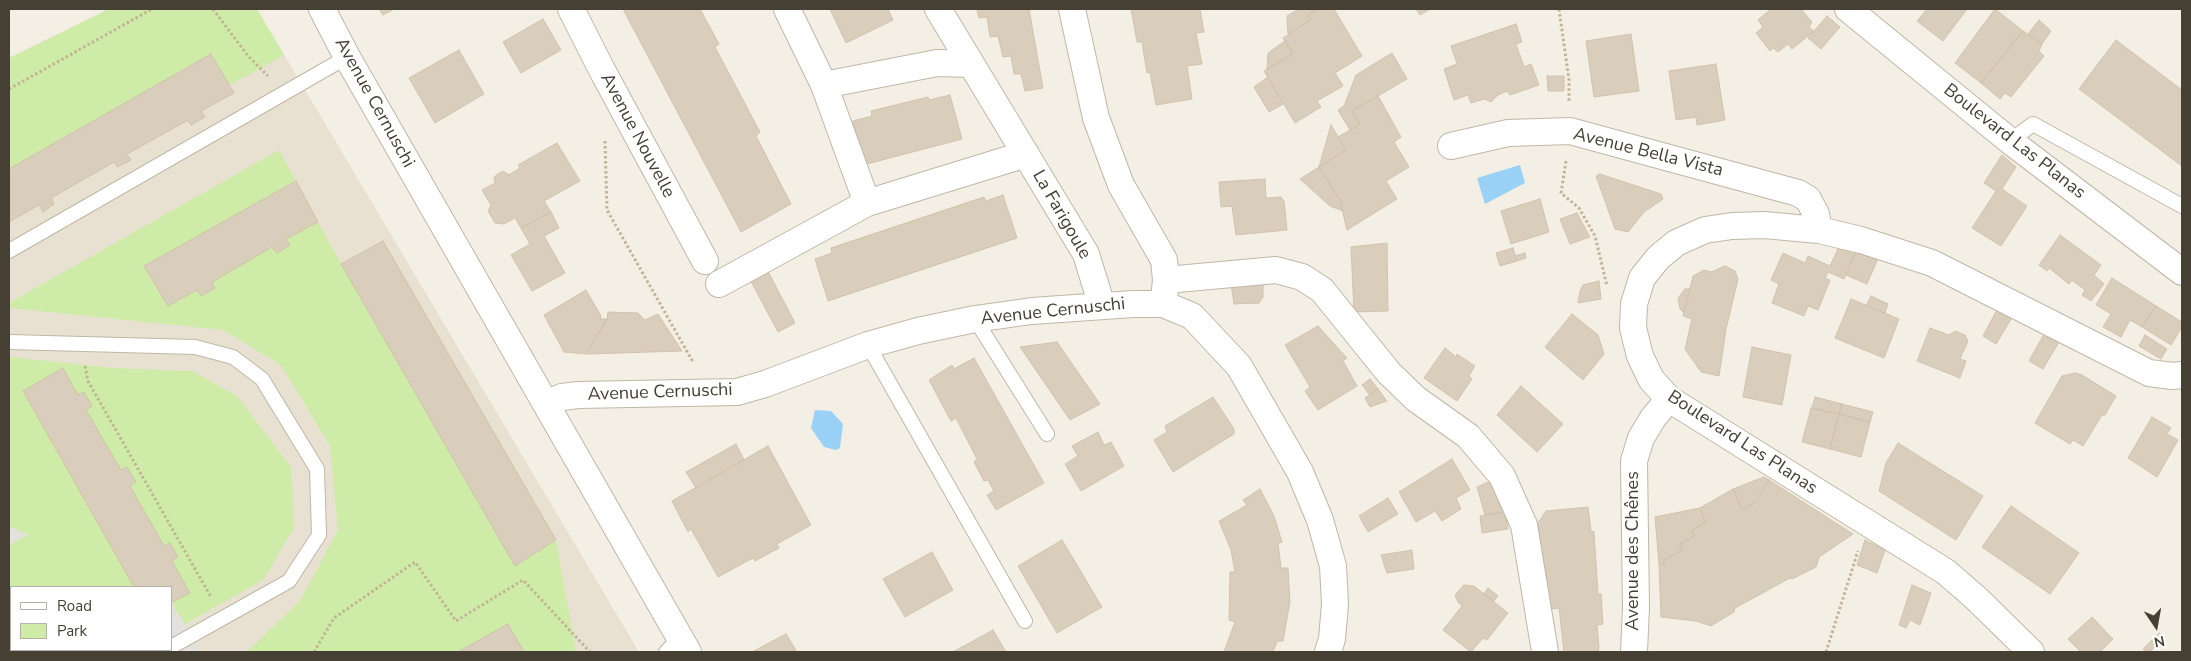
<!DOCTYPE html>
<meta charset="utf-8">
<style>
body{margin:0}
#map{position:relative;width:2191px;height:661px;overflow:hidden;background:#f4efe4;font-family:"Nunito Sans",sans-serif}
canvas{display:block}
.frame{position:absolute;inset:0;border:10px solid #463f33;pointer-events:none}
.legend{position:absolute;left:10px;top:586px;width:162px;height:65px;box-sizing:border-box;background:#fff;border:1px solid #b5b2ad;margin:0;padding:6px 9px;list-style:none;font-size:15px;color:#463f33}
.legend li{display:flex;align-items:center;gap:10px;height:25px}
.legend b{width:25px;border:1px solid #b5b2ad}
.north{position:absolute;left:2131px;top:601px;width:50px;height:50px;-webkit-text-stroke:4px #fff;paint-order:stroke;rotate:168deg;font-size:14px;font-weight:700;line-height:20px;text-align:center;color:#463f33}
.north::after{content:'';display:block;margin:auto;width:18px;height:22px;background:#463f33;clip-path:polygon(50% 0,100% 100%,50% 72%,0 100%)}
</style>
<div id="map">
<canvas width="2191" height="661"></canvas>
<div class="frame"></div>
<ul class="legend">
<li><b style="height:6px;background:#fff"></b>Road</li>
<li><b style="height:14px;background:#ceeca8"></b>Park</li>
</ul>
<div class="north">N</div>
</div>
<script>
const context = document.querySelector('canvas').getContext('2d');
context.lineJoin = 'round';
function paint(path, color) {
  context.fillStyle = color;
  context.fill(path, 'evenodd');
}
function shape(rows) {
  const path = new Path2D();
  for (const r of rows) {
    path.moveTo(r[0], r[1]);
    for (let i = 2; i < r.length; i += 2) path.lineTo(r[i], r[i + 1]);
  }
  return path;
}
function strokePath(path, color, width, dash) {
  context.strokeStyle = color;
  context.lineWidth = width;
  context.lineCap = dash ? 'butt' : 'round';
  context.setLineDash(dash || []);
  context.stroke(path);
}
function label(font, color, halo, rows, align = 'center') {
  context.font = font + ' "Nunito Sans",sans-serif';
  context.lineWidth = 5;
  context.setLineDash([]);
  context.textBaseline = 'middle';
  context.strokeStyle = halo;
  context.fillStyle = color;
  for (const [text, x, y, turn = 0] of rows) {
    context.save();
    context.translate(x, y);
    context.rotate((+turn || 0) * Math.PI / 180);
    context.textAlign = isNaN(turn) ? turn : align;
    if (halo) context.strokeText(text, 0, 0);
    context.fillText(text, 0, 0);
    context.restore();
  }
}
paint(shape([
 [109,9,257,9,639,652,9,652,9,58],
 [11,587,171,587,171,650,11,650]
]), '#e8e1d1');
paint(shape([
 [109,9,257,9,284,55,9,207,9,58],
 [279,150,341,264,515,565,556,540,576,652,247,652,300,601,338,530,330,446,281,365,223,330,9,308,9,303],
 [9,357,114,368,192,371,237,396,291,467,294,528,263,580,185,624,171,603,171,587,11,587,11,650,90,650,85,652,9,652,9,545,27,535,9,526]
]), '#ceeca8');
paint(shape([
 [9,526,28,535,9,545],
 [172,603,201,652,85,652,90,650,171,650]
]), '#e4e1dd');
paint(shape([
 [1520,165,1525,183,1485,204,1477,178],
 [815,410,831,411,843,424,840,448,836,450,824,447,811,428]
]), '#99d1f7');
const building = shape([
 [379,9,394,9,383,15,379,9],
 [623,9,700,9,719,44,715,47,760,132,756,136,791,204,741,232,623,9],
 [830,9,888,9,893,20,846,43,830,9],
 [977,9,1029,9,1043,88,1025,91,1021,74,1014,74,1011,56,1003,57,998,36,990,37,987,17,979,18,977,9],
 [1131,9,1200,9,1204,32,1196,33,1202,64,1187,66,1192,99,1156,105,1150,72,1147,73,1142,42,1137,42,1131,9],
 [1299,9,1319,9,1308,15,1311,20,1288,34,1287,16,1299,9],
 [1319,9,1334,9,1362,56,1335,73,1343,86,1317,101,1321,107,1295,123,1264,71,1293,54,1283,38,1311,20,1308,15,1319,9],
 [1416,9,1430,9,1420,15,1416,9],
 [1771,9,1801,9,1812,22,1809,27,1814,31,1792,49,1788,44,1778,52,1773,48,1770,51,1756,33,1763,27,1758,20,1771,9],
 [1927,9,1967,9,1943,41,1917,21,1927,9],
 [1995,9,2023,31,1981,83,1955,63,1995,9],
 [1827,16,1840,27,1821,49,1808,38,1827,16],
 [543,19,561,50,521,73,503,42,543,19],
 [2039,20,2051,31,2042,44,2028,34,2039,20],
 [1516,24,1522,42,1516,44,1524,67,1531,64,1539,85,1510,95,1507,91,1498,95,1491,102,1484,99,1471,103,1468,95,1454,100,1444,69,1457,64,1451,46,1516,24],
 [2023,31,2042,44,2039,51,2044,56,2011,97,2005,93,2000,99,1981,83,2023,31],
 [1631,34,1639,91,1594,97,1586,41,1631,34],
 [2116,40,2182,90,2182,166,2079,89,2116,40],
 [1285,41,1293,54,1267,69,1268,53,1285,41],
 [459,50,484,94,435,123,409,78,459,50],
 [1392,53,1407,79,1352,111,1360,124,1350,130,1338,110,1344,106,1356,75,1392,53],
 [211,54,234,93,201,111,205,117,191,125,188,120,127,154,131,160,117,167,114,162,51,198,54,204,43,212,39,205,9,222,9,169,211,54],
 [1716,64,1725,120,1697,125,1696,117,1676,120,1669,71,1716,64],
 [1547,76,1564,76,1564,91,1548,91,1547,76],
 [1268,77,1283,104,1269,112,1254,87,1268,77],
 [950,95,962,139,863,165,853,121,872,116,871,111,928,97,929,100,950,95],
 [1378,96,1401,137,1394,142,1409,167,1386,181,1397,199,1347,230,1340,200,1319,167,1346,150,1338,137,1360,124,1352,111,1378,96],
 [1331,125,1346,150,1319,167,1331,125],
 [557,143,580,181,544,201,551,212,521,228,515,218,504,224,495,223,488,211,491,205,482,190,495,183,494,177,498,174,503,171,509,175,520,168,518,165,557,143],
 [2002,155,2016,167,2002,189,2027,206,2001,246,1972,228,1996,191,1984,183,2002,155],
 [1319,167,1340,200,1343,211,1330,206,1300,179,1319,167],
 [1600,174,1661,194,1663,199,1644,212,1628,232,1615,229,1596,176,1600,174],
 [1265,179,1266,198,1281,197,1284,201,1287,230,1236,235,1232,206,1221,207,1219,182,1265,179],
 [296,181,318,222,286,239,290,245,277,253,272,247,212,282,215,288,201,296,197,290,168,306,144,266,296,181],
 [1003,195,1017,238,828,301,815,259,832,253,831,248,984,197,986,201,1003,195],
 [1540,199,1549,232,1511,244,1501,211,1540,199],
 [551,212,559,228,544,236,565,273,532,291,511,255,530,244,521,228,551,212],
 [1577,213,1590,237,1570,244,1560,219,1577,213],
 [2060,235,2101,265,2094,275,2104,284,2091,301,2082,295,2085,290,2072,280,2069,284,2049,268,2047,271,2039,265,2060,235],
 [383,241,556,540,515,566,341,264,383,241],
 [1387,243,1388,311,1354,312,1351,247,1387,243],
 [1839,247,1857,250,1844,279,1828,272,1825,278,1830,280,1818,310,1808,306,1804,316,1772,303,1779,284,1771,280,1783,253,1805,263,1808,256,1830,266,1839,247],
 [1513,248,1517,261,1500,266,1496,253,1513,248],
 [1857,250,1880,254,1867,284,1846,275,1857,250],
 [1525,253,1526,258,1517,261,1515,256,1525,253],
 [764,264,795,323,778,332,747,274,764,264],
 [1725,266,1735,271,1738,279,1726,329,1719,376,1701,372,1685,349,1692,319,1683,316,1693,276,1704,270,1711,272,1725,266],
 [2112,278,2156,306,2142,327,2130,320,2121,337,2103,327,2111,314,2096,305,2112,278],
 [1263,280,1263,297,1259,303,1234,304,1231,284,1263,280],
 [1599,281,1601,299,1578,303,1580,291,1583,285,1599,281],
 [1685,289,1690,289,1684,313,1680,309,1678,298,1685,289],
 [586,290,601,316,600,319,607,319,586,354,564,352,544,315,586,290],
 [1871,296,1888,304,1885,313,1866,306,1871,296],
 [1851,299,1899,319,1884,358,1835,338,1851,299],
 [2156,306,2182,322,2182,327,2171,345,2142,327,2156,306],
 [1998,308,2013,316,1996,344,1983,336,1998,308],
 [608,312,638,313,645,320,658,314,682,351,586,354,607,319,608,312],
 [1572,314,1598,335,1604,354,1583,380,1545,347,1572,314],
 [1318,326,1347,358,1343,361,1357,386,1318,410,1305,391,1310,387,1285,345,1318,326],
 [1930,328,1949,335,1955,331,1965,335,1968,341,1960,359,1966,361,1960,378,1917,361,1930,328],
 [2044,334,2059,342,2043,369,2029,361,2044,334],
 [2145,335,2167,349,2161,359,2139,346,2145,335],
 [1057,342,1100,404,1070,420,1020,347,1057,342],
 [1752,347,1791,355,1782,405,1743,397,1752,347],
 [1445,348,1456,357,1457,354,1475,366,1469,376,1472,379,1457,401,1424,378,1445,348],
 [974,358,1044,483,996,510,987,495,994,491,988,480,984,481,974,462,977,459,956,418,951,421,929,380,952,365,954,369,974,358],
 [63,368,78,395,84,392,92,406,86,410,121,470,127,467,136,482,130,486,164,546,170,543,178,557,172,561,190,593,171,603,171,587,134,587,23,391,63,368],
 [2075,373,2082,375,2116,396,2105,415,2102,415,2083,446,2073,440,2070,444,2035,423,2062,376,2075,373],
 [1370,379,1378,389,1369,394,1362,385,1370,379],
 [1521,386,1563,424,1537,452,1497,415,1521,386],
 [1378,389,1387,401,1370,407,1365,398,1378,389],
 [1213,397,1234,429,1234,434,1173,472,1154,440,1167,432,1165,426,1213,397],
 [1815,397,1842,404,1839,414,1812,408,1815,397],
 [1842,404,1873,412,1870,422,1839,414,1842,404],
 [1811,408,1839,414,1830,449,1802,442,1811,408],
 [1839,414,1870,422,1861,457,1830,449,1839,414],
 [2152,417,2171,428,2167,434,2178,440,2157,477,2128,458,2152,417],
 [1098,432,1104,445,1111,442,1124,466,1081,491,1065,464,1078,456,1072,446,1098,432],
 [1898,443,1983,496,1956,540,1879,491,1886,463,1898,443],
 [736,444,744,460,696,488,686,472,736,444],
 [768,446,811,525,777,544,779,548,755,561,753,558,718,577,691,529,688,532,672,501,768,446],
 [1452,459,1470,490,1456,498,1461,509,1442,521,1435,511,1416,522,1399,492,1452,459],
 [1764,477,1769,480,1757,502,1742,509,1733,489,1764,477],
 [1493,480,1505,512,1485,515,1477,487,1493,480],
 [1769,480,1853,534,1819,557,1816,567,1792,579,1790,578,1735,608,1734,612,1711,626,1696,621,1661,617,1659,564,1664,564,1664,560,1683,550,1680,544,1694,536,1692,531,1705,522,1700,508,1733,489,1742,509,1754,504,1769,480],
 [1260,489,1274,516,1282,542,1278,543,1281,568,1288,568,1290,602,1283,641,1277,641,1273,652,1224,652,1235,622,1229,620,1230,572,1235,572,1231,550,1219,521,1247,505,1243,500,1260,489],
 [1388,498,1398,514,1368,532,1359,516,1388,498],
 [2011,506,2079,553,2050,594,1982,547,2011,506],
 [1588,507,1591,531,1594,532,1598,594,1601,594,1603,624,1597,625,1599,647,1598,652,1564,652,1559,608,1551,609,1536,526,1546,511,1588,507],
 [1700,508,1705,522,1692,531,1694,536,1680,544,1683,550,1664,560,1664,564,1659,564,1655,517,1700,508],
 [1505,512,1508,529,1482,533,1480,516,1505,512],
 [1062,540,1102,607,1057,633,1018,566,1062,540],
 [1865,540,1885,550,1877,573,1857,565,1865,540],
 [1412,550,1414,569,1387,573,1381,555,1412,550],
 [932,552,953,590,905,617,883,579,932,552],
 [1464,585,1474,586,1508,613,1487,640,1483,638,1471,652,1443,630,1462,606,1458,602,1455,595,1464,585],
 [1912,585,1931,593,1920,625,1910,620,1906,628,1899,625,1912,585],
 [1488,588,1498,596,1494,601,1484,594,1488,588],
 [2092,617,2113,639,2100,652,2081,652,2068,639,2092,617],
 [508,624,524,652,458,652,508,624],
 [993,630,1006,652,953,652,993,630],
 [2159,633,2164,637,2150,652,2143,649,2159,633],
 [786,634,797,652,752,652,786,634]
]);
paint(building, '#d9cdbb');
strokePath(building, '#d2c2ab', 1);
const lane = shape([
 [2010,141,2033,124,2182,206],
 [9,251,347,57],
 [975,319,1047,434],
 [9,342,195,347,233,357,262,379,317,469,319,535,289,581,171,647],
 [868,345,1025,621],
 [666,652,680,637]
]);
const street = shape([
 [322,9,347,57,688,652],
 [571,9,602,70,705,261],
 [787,9,824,85,867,203,1026,154],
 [938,9,1086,254,1102,306],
 [1072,9,1096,118,1121,185,1164,260,1166,280,1164,299],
 [1848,9,2010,141,2182,272],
 [824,85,937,63,971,64],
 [1451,146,1508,133,1570,131,1798,193,1808,199,1816,214,1819,230],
 [1166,280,1276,270,1302,277,1322,290,1389,373,1416,399,1468,436,1502,476,1524,525,1545,652],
 [719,284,867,203],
 [546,404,562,397,578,395,737,392,765,384,868,345,918,331,975,319,1032,311,1133,304,1163,304,1192,316,1239,366,1300,472,1320,520,1333,566,1335,604,1332,639,1328,652],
 [1634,652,1636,608,1634,461,1641,438,1653,418,1669,399],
 [2031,652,1977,599,1946,572,1669,399,1651,379,1640,356,1633,328,1634,304,1642,278,1658,258,1676,243,1705,230,1732,226,1764,225,1819,230,1861,240,1932,263,2149,373,2172,376,2182,375]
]);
strokePath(lane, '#c0b7a6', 16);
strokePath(street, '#c0b7a6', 28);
strokePath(shape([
 [213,9,248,56,268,76],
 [1559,9,1569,80,1569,102],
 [9,89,152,9],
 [605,141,607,210,693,362],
 [1566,161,1561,193,1579,208,1595,236,1607,286],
 [85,366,88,381,211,597],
 [314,652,334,618,415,562,456,621,523,580,590,652],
 [1826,652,1858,551]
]), '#c3b395', 3, [2.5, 2.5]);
strokePath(lane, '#fff', 14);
strokePath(street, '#fff', 26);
label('18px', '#463f33', '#fff', [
 ["Avenue Cernuschi",374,103,61],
 ["Avenue Nouvelle",637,136,62],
 ["Boulevard Las Planas",2014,142,38],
 ["Avenue Bella Vista",1648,153,14],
 ["La Farigoule",1061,215,60],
 ["Avenue Cernuschi",1053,312,-6],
 ["Avenue Cernuschi",660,393,-2],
 ["Boulevard Las Planas",1742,443,33],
 ["Avenue des Chênes",1634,551,-90]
]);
</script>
